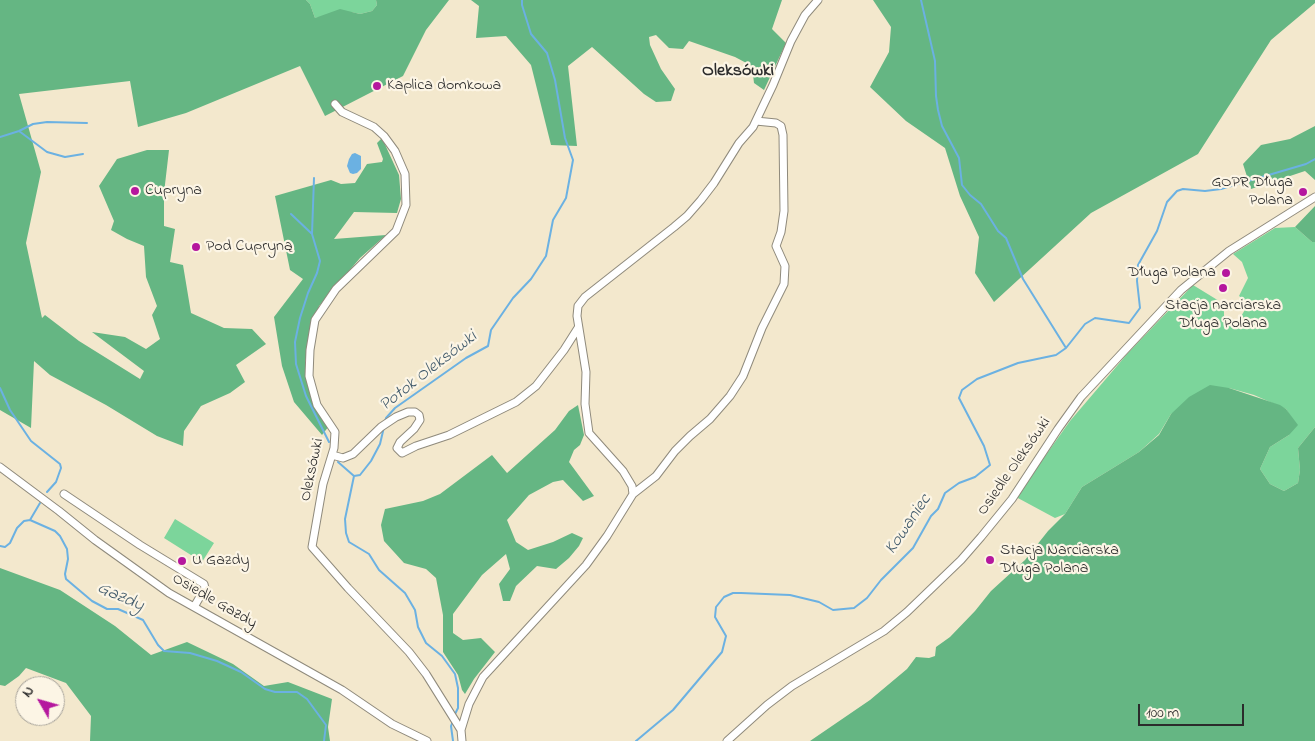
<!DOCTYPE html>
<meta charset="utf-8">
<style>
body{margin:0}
#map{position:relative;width:1315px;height:741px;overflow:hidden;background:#f3e8cd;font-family:"Indie Flower",sans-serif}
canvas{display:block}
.north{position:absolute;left:15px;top:676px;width:50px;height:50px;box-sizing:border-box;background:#fcf5e5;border:1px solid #a8a49b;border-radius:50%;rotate:308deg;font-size:14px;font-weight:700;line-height:20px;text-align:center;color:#2b2b2b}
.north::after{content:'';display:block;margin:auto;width:18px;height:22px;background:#b5179e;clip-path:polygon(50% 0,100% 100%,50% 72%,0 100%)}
.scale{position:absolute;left:1138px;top:704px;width:106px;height:22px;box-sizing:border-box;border:2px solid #2b2b2b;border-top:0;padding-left:6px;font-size:15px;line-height:18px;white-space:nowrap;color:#2b2b2b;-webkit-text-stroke:4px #fcf5e5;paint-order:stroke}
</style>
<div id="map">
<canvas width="1315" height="741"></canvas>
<div class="north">N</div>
<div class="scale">100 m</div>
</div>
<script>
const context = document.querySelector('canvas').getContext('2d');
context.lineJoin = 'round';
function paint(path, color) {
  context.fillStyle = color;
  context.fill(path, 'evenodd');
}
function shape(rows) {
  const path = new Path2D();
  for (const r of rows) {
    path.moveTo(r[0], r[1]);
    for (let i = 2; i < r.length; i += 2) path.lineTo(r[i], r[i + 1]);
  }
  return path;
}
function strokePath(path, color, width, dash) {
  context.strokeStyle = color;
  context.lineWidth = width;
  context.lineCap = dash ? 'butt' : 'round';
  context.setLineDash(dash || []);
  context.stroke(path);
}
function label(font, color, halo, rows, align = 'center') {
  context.font = font + ' "Indie Flower",sans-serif';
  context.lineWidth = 4.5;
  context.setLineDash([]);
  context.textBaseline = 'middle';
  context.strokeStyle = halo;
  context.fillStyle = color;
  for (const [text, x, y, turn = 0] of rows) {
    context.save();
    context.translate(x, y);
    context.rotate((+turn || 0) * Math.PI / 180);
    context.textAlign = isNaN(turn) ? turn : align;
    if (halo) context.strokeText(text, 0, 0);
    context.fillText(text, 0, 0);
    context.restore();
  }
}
paint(shape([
 [306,0,376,0,377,5,372,11,360,14,351,12,315,18,310,4],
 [1295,227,1312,242,1315,242,1315,427,1298,448,1300,470,1298,483,1284,491,1270,484,1260,469,1270,447,1289,435,1292,419,1286,409,1254,395,1229,388,1171,414,1159,434,1139,452,1082,487,1065,514,1055,518,1016,497,1070,421,1128,353,1193,285,1224,304,1224,316,1237,323,1249,303,1239,296,1248,278,1242,262,1233,254,1275,228],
 [175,519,214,543,202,562,164,538]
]), '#7cd59b');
paint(shape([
 [0,0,306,0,310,4,315,18,340,9,360,14,372,11,377,5,376,0,449,0,426,30,403,76,325,116,300,66,186,113,138,127,130,81,19,94,41,172,26,243,42,318,45,315,79,341,140,379,144,371,92,332,125,337,146,349,160,339,152,315,157,306,146,277,144,246,127,239,111,230,114,221,99,186,117,159,147,150,169,150,164,193,164,226,175,229,170,262,183,265,191,313,224,328,252,329,266,344,236,365,245,382,230,393,201,406,184,431,183,446,157,436,106,405,50,375,34,361,31,428,0,410],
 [471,0,782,0,772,29,786,43,764,90,754,83,752,66,735,57,689,41,683,49,669,48,656,35,649,37,650,45,661,69,675,89,671,101,656,102,644,94,592,47,568,66,577,146,551,145,531,65,506,36,476,38,479,6],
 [873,0,1315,0,1315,3,1271,40,1198,154,1091,213,994,302,975,273,979,237,960,196,945,148,906,121,870,87,889,52,891,27],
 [1315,126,1315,180,1305,171,1251,189,1243,164,1261,145,1290,139],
 [382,138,399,175,401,199,397,213,354,212,334,239,386,235,360,258,319,306,305,362,329,426,322,435,294,402,282,366,274,317,303,279,290,270,275,196,331,180,341,184,355,183,367,164,382,162,383,159,377,143],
 [1315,206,1315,242,1312,242,1295,227],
 [1210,385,1229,388,1280,405,1286,409,1298,425,1289,435,1270,447,1260,469,1270,484,1284,491,1298,483,1300,470,1298,448,1315,427,1315,741,810,741,870,700,907,669,916,657,929,658,935,656,936,647,950,637,975,611,991,591,1025,560,1048,531,1065,514,1082,487,1139,452,1159,435,1171,414,1189,397],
 [578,405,584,435,580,445,574,450,569,462,594,496,583,501,563,480,553,482,529,495,507,520,516,542,528,550,553,542,572,533,583,538,579,546,569,558,556,569,537,566,516,586,510,601,503,601,499,584,510,569,506,554,482,575,453,614,453,633,463,640,481,638,495,652,474,679,465,694,462,690,458,675,443,652,443,615,436,578,426,569,404,563,384,541,381,525,385,509,423,501,440,494,492,455,507,473,555,430,569,411],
 [0,568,60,590,115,626,151,655,187,642,233,664,264,686,288,682,332,699,328,727,330,741,90,741,91,716,66,683,26,668,19,676,5,686,0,685]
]), '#65b683');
paint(shape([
 [355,153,361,156,361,169,357,173,353,174,350,173,347,166,349,159,352,154]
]), '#6bb1e2');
strokePath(shape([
 [921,0,935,61,936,96,938,110,942,126,959,158,962,185,970,195,981,204,998,231,1006,238,1023,279,1066,348],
 [19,131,47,152,65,157,83,154],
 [0,137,19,131,33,124,47,122,87,123],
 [314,178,312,234,320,261,317,273,308,293,300,318,295,342,296,364,306,396,329,442],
 [291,214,311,233],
 [0,388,10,410,31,441,60,464,61,468,56,482,47,492],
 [385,422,386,418,395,408,466,358,488,346,491,330,513,298,531,279,546,256,553,220,566,198,573,160,565,138,555,80,547,53,531,34,522,5,522,0],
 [384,427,380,444,371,461,360,475,354,476,345,519,346,533,349,542,369,554,379,570,405,593,415,610,418,627,426,643,442,656,455,674,458,688,458,708,454,716],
 [338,462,354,476],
 [30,520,40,503],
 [0,546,5,547,10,543,17,528,24,521,30,520,55,531,60,536,67,549,68,559,65,574,66,579,92,601,107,609,118,609,143,620,158,645,164,651,190,653,217,661,241,672,265,689,275,692,297,692,307,699,326,725,324,741],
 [453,741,451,726,453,721],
 [636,741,673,710,722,652,726,636,715,617,716,607,724,597,733,593,741,593,790,595,819,602,833,610,854,608,867,598,881,580,913,548,931,516,938,509,945,493,959,483,975,477,990,465,984,446,959,398,962,390,977,379,1018,363,1056,355,1066,348,1085,324,1095,318,1129,323,1140,308,1137,281,1138,265,1157,231,1167,202,1177,191,1183,189,1205,191,1221,189,1306,164,1315,159]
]), '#6bb1e2', 2);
const street = shape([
 [335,104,342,112,374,127,384,136,395,151,405,174,406,205,396,231,336,289,315,320,310,350,309,376,317,405,335,432,334,448,323,484,312,547,348,588,409,652,426,674,461,730,462,741],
 [332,455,343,458,353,454,381,427,396,417,408,412,415,412,419,415,420,420,414,429,400,442,397,448,402,453,416,446,449,435,516,402,536,386,564,350,578,328],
 [0,467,59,511,95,540,169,593,342,690,392,724,427,741],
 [64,494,140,545,204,584,205,588,194,607],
 [633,494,656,476,675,451,690,436,710,419,730,396,743,376,762,328,784,284,785,266,776,246,781,232,784,211,783,135,781,126,776,123,756,121],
 [461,730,469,704,483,677,586,565,607,536,633,494,632,486,623,471,589,433,585,404,586,372,577,316,578,306,585,297,674,227,687,216,701,200,714,183,739,143,753,127,773,85,791,41,805,15,818,0],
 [727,741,767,705,792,686,884,631,907,612,961,560,981,537,1012,499,1058,429,1081,397,1181,290,1229,251,1315,197]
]);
strokePath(street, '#8f8a7c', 9);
strokePath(street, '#fff', 7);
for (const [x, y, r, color] of [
 [377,86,5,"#b5179e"],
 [135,191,5,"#b5179e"],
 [1303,192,5,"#b5179e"],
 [196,247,5,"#b5179e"],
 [1226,273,5,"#b5179e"],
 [1223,288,5,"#b5179e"],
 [990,560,5,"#b5179e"],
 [182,561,5,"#b5179e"]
]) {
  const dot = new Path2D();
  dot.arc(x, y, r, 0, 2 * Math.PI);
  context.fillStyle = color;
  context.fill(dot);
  strokePath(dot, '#fcf5e5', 2);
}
label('16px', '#2b2b2b', '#fcf5e5', [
 ["Kaplica domkowa",387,86],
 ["GOPR Długa",1293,183,"right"],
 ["Polana",1293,201,"right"],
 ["Cupryna",145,191],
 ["Pod Cupryną",206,247],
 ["Długa Polana",1216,273,"right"],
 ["Stacja narciarska",1223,306,"center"],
 ["Długa Polana",1223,324,"center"],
 ["Stacja Narciarska",1000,551],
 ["Długa Polana",1000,569],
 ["U Gazdy",192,561]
], 'left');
label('16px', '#2b2b2b', '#fcf5e5', [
 ["Osiedle Oleksówki",1015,467,-55],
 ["Oleksówki",313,470,-78],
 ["Osiedle Gazdy",214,602,30]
]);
label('bold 18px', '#2b2b2b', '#fcf5e5', [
 ["Oleksówki",738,72]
]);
label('italic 18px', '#415a6b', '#fcf5e5', [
 ["Potok Oleksówki",429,372,-38],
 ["Kowaniec",909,525,-56],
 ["Gazdy",120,598,24]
]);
</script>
